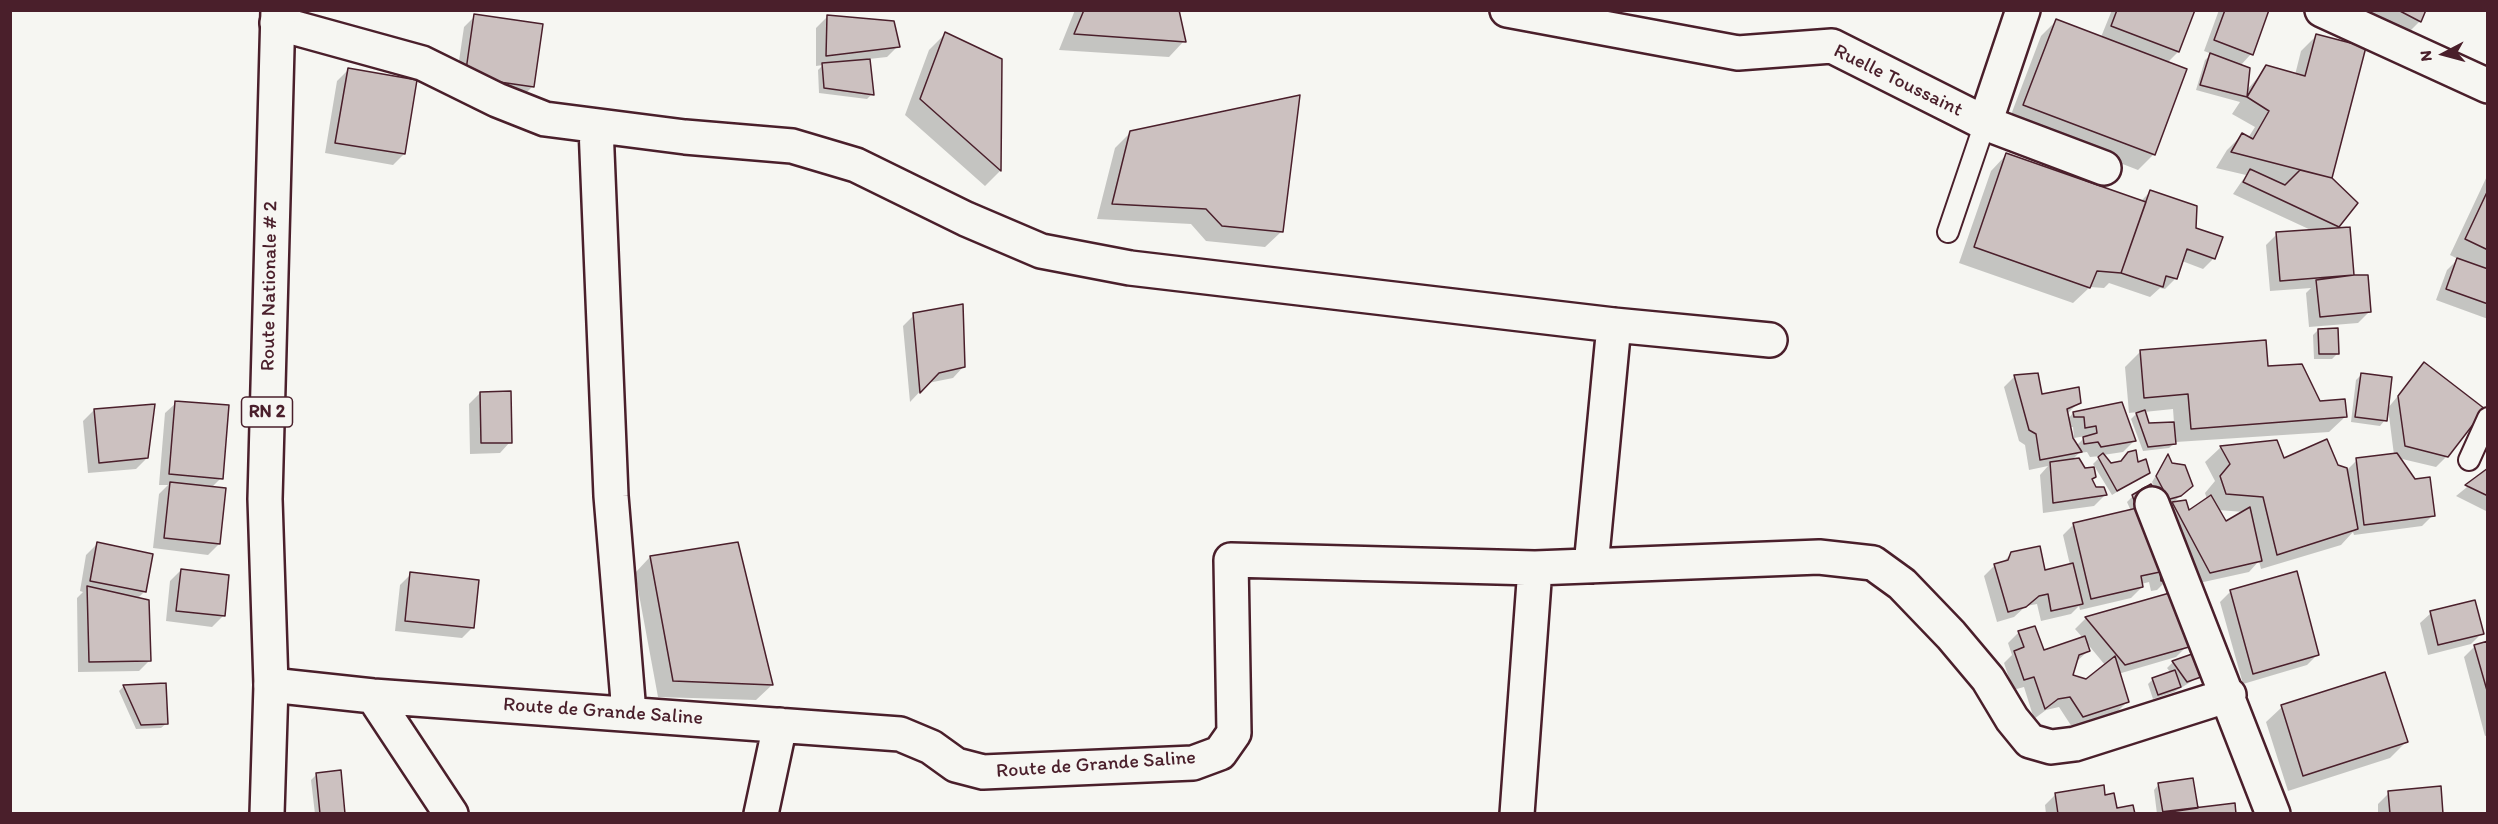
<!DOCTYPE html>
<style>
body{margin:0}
#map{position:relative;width:2498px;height:824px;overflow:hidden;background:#f6f6f2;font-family:Itim,sans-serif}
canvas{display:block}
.frame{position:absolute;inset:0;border:12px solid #4a1f2b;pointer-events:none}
.north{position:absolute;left:2414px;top:24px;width:60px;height:60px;-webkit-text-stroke:4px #f6f6f2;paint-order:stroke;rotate:264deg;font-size:16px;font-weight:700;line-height:24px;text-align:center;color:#4a1f2b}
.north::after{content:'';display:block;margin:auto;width:21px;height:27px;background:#4a1f2b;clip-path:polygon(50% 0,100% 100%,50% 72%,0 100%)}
</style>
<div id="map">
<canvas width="2498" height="824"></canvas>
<div class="frame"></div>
<div class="north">N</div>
</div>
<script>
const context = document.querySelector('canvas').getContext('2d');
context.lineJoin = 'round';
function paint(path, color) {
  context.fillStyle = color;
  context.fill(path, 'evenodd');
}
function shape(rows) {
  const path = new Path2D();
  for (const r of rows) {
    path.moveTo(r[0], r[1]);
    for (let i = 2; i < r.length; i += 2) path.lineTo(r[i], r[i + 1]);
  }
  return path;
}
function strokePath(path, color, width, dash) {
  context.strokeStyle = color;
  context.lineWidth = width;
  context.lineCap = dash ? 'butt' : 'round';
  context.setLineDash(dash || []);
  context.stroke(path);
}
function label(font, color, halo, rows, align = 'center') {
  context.font = font + ' Itim,sans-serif';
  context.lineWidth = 6;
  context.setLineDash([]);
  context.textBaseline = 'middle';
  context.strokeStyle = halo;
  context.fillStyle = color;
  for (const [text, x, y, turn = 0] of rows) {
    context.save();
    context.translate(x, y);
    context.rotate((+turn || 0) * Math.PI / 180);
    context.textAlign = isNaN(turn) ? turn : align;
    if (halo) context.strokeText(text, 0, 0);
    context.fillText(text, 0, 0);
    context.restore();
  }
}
paint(shape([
 [1075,10,1177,10,1184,41,1169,57,1059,50],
 [2112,10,2194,10,2178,52,2167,63,2154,154,2138,170,2009,120,2041,36,2057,20,2101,37],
 [2219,10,2268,10,2251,54,2240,66,2246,91,2267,67,2295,75,2301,51,2316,36,2364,48,2330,180,2356,203,2336,229,2348,229,2352,277,2369,312,2358,323,2309,327,2306,293,2311,288,2270,291,2266,245,2277,234,2313,231,2233,194,2246,175,2216,168,2227,150,2242,135,2248,138,2255,127,2232,114,2240,102,2196,90,2205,60,2212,54,2204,51],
 [2365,10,2425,10,2420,21,2409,32],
 [475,16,532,87,521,98,455,88,464,27],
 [827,17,898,46,887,57,869,59,872,94,867,99,819,93,818,70,823,65,816,66,816,28],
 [945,34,1000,60,1000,171,985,186,905,115,929,50],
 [348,70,404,154,393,165,325,153,337,81],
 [1131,132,1281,232,1265,247,1206,241,1191,224,1097,219,1115,148],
 [2006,155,2140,202,2151,191,2194,229,2214,258,2203,269,2182,261,2176,278,2165,289,2160,288,2150,297,2109,283,2104,288,2090,287,2073,303,1959,263,1991,171],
 [2488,174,2488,319,2436,300,2447,270,2458,259,2450,255],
 [914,315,964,366,953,378,928,383,910,402,903,326],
 [2318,330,2338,353,2332,359,2314,359,2313,335],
 [2141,351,2266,368,2345,417,2329,432,2176,442,2169,448,2143,451,2131,419,2138,412,2129,413,2125,367],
 [2173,409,2174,423,2148,425,2144,412],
 [2424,364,2447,456,2436,467,2398,458,2415,481,2433,515,2422,526,2354,535,2353,532,2341,545,2261,569,2259,561,2249,572,2199,583,2162,514,2173,503,2188,512,2207,499,2205,493,2215,481,2205,462,2221,447,2347,470,2357,460,2394,455,2388,408],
 [2218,510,2244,512,2226,523],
 [2361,375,2385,420,2380,426,2351,422,2356,380],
 [2015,376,2041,395,2079,402,2067,414,2068,419,2073,413,2121,404,2134,441,2123,452,2103,455,2111,465,2136,464,2148,473,2112,495,2093,464,2101,456,2090,457,2087,452,2079,453,2071,461,2091,480,2095,489,2105,495,2094,506,2043,513,2040,475,2048,466,2029,470,2025,445,2019,441,2004,387],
 [2069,427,2073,427,2074,438,2086,436,2076,446],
 [480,393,510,442,500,453,470,454,469,404],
 [176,403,221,478,211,488,219,544,208,555,153,548,159,494,168,485,159,485,165,413],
 [94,410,147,458,136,469,88,473,83,421],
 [2167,457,2191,485,2173,503,2174,501,2151,507,2168,579,2157,590,2151,591,2149,582,2141,584,2142,587,2131,598,2080,610,2079,606,2071,614,2041,621,2037,604,2026,606,2014,617,1997,622,1984,576,1995,565,2002,563,2012,553,2044,571,2070,565,2063,535,2074,524,2131,511,2127,502,2133,496,2156,491,2152,482],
 [2488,470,2488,512,2456,496],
 [97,544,144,592,137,599,150,660,139,671,78,672,77,598,83,592,80,591,86,555],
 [650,557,772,685,756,700,658,697,635,573],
 [181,570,223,616,212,627,166,621,170,581],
 [411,574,473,627,462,638,395,631,400,585],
 [2231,591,2318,654,2307,665,2243,684,2220,602],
 [2172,594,2187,646,2176,657,2118,674,2127,702,2116,713,2072,727,2059,707,2046,710,2034,719,2024,687,2013,690,2004,663,2012,655,2008,643,2019,632,2043,652,2083,638,2075,629,2086,618],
 [2086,642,2105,665,2086,680,2071,676,2075,663,2088,651],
 [2431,613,2482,633,2471,644,2428,655,2420,623],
 [2488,643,2488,735,2485,736,2464,657,2475,646],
 [2191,655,2199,677,2174,692,2153,699,2148,684,2153,679,2171,673,2167,668,2173,662],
 [2384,674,2406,742,2390,758,2288,791,2266,722,2282,707],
 [124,686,167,723,161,728,136,729,119,691],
 [317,774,344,814,315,814,311,780],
 [2159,784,2197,809,2157,814,2154,790],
 [2389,793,2442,814,2378,814,2378,804],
 [2056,794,2104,796,2116,810,2133,814,2046,814,2045,805]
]), '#0003');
const building = shape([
 [1084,10,1179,10,1186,42,1074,34,1084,10],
 [2117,10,2195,10,2179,52,2111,26,2117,10],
 [2225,10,2269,10,2253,55,2214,40,2225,10],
 [2398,10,2426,10,2421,22,2398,10],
 [474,14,543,24,534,87,465,77,474,14],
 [827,15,894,21,900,47,826,56,827,15],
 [2056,19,2187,69,2155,155,2023,105,2056,19],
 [945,32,1002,59,1001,171,920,99,945,32],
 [2316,34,2366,47,2332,178,2231,152,2242,133,2253,139,2269,111,2247,97,2266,65,2305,76,2316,34],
 [2210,53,2250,68,2247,97,2200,85,2210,53],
 [870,59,874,95,824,88,822,63,870,59],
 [348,68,417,80,405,154,335,143,348,68],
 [1300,95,1283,232,1222,226,1206,209,1112,204,1130,131,1300,95],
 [2006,153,2146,202,2121,273,2097,271,2090,288,1974,247,2006,153],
 [2250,169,2285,185,2300,170,2332,178,2358,203,2339,227,2243,182,2250,169],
 [2150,190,2197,206,2196,228,2223,237,2215,259,2187,249,2177,279,2166,276,2163,287,2121,273,2150,190],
 [2488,190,2488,250,2465,239,2488,190],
 [2350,227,2354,275,2280,281,2276,232,2350,227],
 [2457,258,2488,269,2488,304,2446,289,2457,258],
 [2354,275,2368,275,2371,312,2320,317,2316,280,2354,275],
 [963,304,965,367,939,373,920,393,913,313,963,304],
 [2338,328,2339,354,2319,354,2318,329,2338,328],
 [2266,340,2268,366,2302,364,2320,401,2345,399,2347,417,2191,429,2188,394,2144,398,2140,350,2266,340],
 [2424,362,2485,409,2448,457,2405,446,2398,396,2424,362],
 [2038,373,2042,394,2079,387,2081,403,2067,409,2073,438,2082,452,2040,460,2036,434,2029,430,2014,375,2038,373],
 [2361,373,2392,377,2387,421,2355,417,2361,373],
 [511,391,512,443,481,443,480,392,511,391],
 [175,401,229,405,223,479,169,474,175,401],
 [2122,402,2136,441,2101,447,2098,442,2084,444,2083,437,2097,433,2096,426,2085,428,2084,417,2074,417,2073,412,2122,402],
 [155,404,148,458,99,463,94,409,155,404],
 [2145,410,2149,423,2174,422,2176,444,2148,447,2136,413,2145,410],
 [2327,439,2338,465,2347,468,2358,529,2277,555,2263,497,2226,494,2220,476,2230,464,2220,446,2277,440,2284,458,2327,439],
 [2136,450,2138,462,2146,459,2150,473,2117,491,2098,457,2103,453,2111,463,2121,461,2128,452,2136,450],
 [2397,453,2415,479,2430,477,2435,516,2364,525,2356,458,2397,453],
 [2168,454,2172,463,2185,465,2193,486,2181,496,2137,508,2132,495,2151,484,2159,495,2165,493,2156,476,2168,454],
 [2079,458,2085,468,2094,467,2096,477,2092,479,2096,487,2104,487,2107,495,2053,503,2050,462,2079,458],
 [2488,468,2488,496,2465,485,2488,468],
 [170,482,226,488,220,544,164,538,170,482],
 [2211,495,2226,521,2250,507,2262,561,2210,573,2172,502,2186,500,2189,510,2211,495],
 [2137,508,2169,580,2161,581,2160,572,2141,576,2143,587,2091,599,2073,523,2137,508],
 [97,542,153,554,146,592,90,581,97,542],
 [738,542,773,685,673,681,650,556,738,542],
 [2040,546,2045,570,2073,563,2083,604,2051,611,2048,594,2039,596,2026,607,2008,612,1994,564,2008,560,2011,552,2040,546],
 [181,569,229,575,225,616,176,611,181,569],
 [2297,571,2319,655,2253,674,2230,590,2297,571],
 [410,572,479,580,474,628,405,621,410,572],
 [87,586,149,600,151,661,89,662,87,586],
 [2173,592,2189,647,2125,665,2085,617,2173,592],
 [2475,600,2484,634,2438,645,2430,611,2475,600],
 [2035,626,2044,650,2085,636,2090,651,2079,655,2073,675,2086,679,2115,656,2129,702,2083,717,2070,697,2058,699,2045,709,2034,677,2024,680,2014,651,2024,647,2018,631,2035,626],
 [2488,641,2488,694,2474,645,2488,641],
 [2192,654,2201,677,2187,682,2172,661,2192,654],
 [2175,670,2181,687,2158,695,2152,678,2175,670],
 [2385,672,2408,742,2303,776,2281,705,2385,672],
 [166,683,168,724,141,725,123,685,166,683],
 [341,770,345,814,320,814,316,773,341,770],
 [2193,778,2198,808,2163,813,2158,783,2193,778],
 [2104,785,2105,795,2114,793,2117,808,2133,805,2135,814,2058,814,2055,793,2104,785],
 [2441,786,2443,814,2390,814,2388,791,2441,786],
 [2235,803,2236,814,2152,814,2152,813,2235,803]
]);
paint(building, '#ccc1c0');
strokePath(building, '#4a1f2b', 1.5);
const service = shape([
 [1948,232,1985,123],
 [2469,460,2488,418]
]);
const minor = shape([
 [1507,10,1738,53,1832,46,1985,123,2104,168],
 [2322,10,2488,86],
 [277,23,422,63,497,100,545,119,685,137,792,146,856,165,966,219,1041,251,1130,268,1614,325,1770,340],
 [1985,123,2023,10],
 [596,127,611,496,629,713],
 [2152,504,2273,814],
 [1591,566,1614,325],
 [1535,568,1819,557,1873,563,1902,584,1951,635,1988,679,2012,719,2030,741,2051,747,2075,744,2229,695],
 [271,685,373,696,900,734,931,747,956,765,983,772,1193,763,1220,753,1234,733,1231,560,1535,568,1517,814],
 [373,696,451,814],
 [761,814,780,725]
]);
const primary = shape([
 [267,814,271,685,265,499,278,10]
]);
strokePath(service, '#4a1f2b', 24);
strokePath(minor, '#4a1f2b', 38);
strokePath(primary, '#4a1f2b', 38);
strokePath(service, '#f6f6f2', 20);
strokePath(minor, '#f6f6f2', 33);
strokePath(primary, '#f6f6f2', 33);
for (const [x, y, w] of [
 [267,412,51]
]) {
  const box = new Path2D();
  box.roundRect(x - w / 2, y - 15, w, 30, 4.5);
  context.fillStyle = '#f6f6f2';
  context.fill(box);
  strokePath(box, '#4a1f2b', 1.5);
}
label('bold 18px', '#4a1f2b', null, [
 ["RN 2",267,412]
]);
label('20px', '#4a1f2b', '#f6f6f2', [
 ["Ruelle Toussaint",1898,81,26],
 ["Route Nationale # 2",270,286,-89],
 ["Route de Grande Saline",603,712,4],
 ["Route de Grande Saline",1096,765,-4]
]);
</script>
